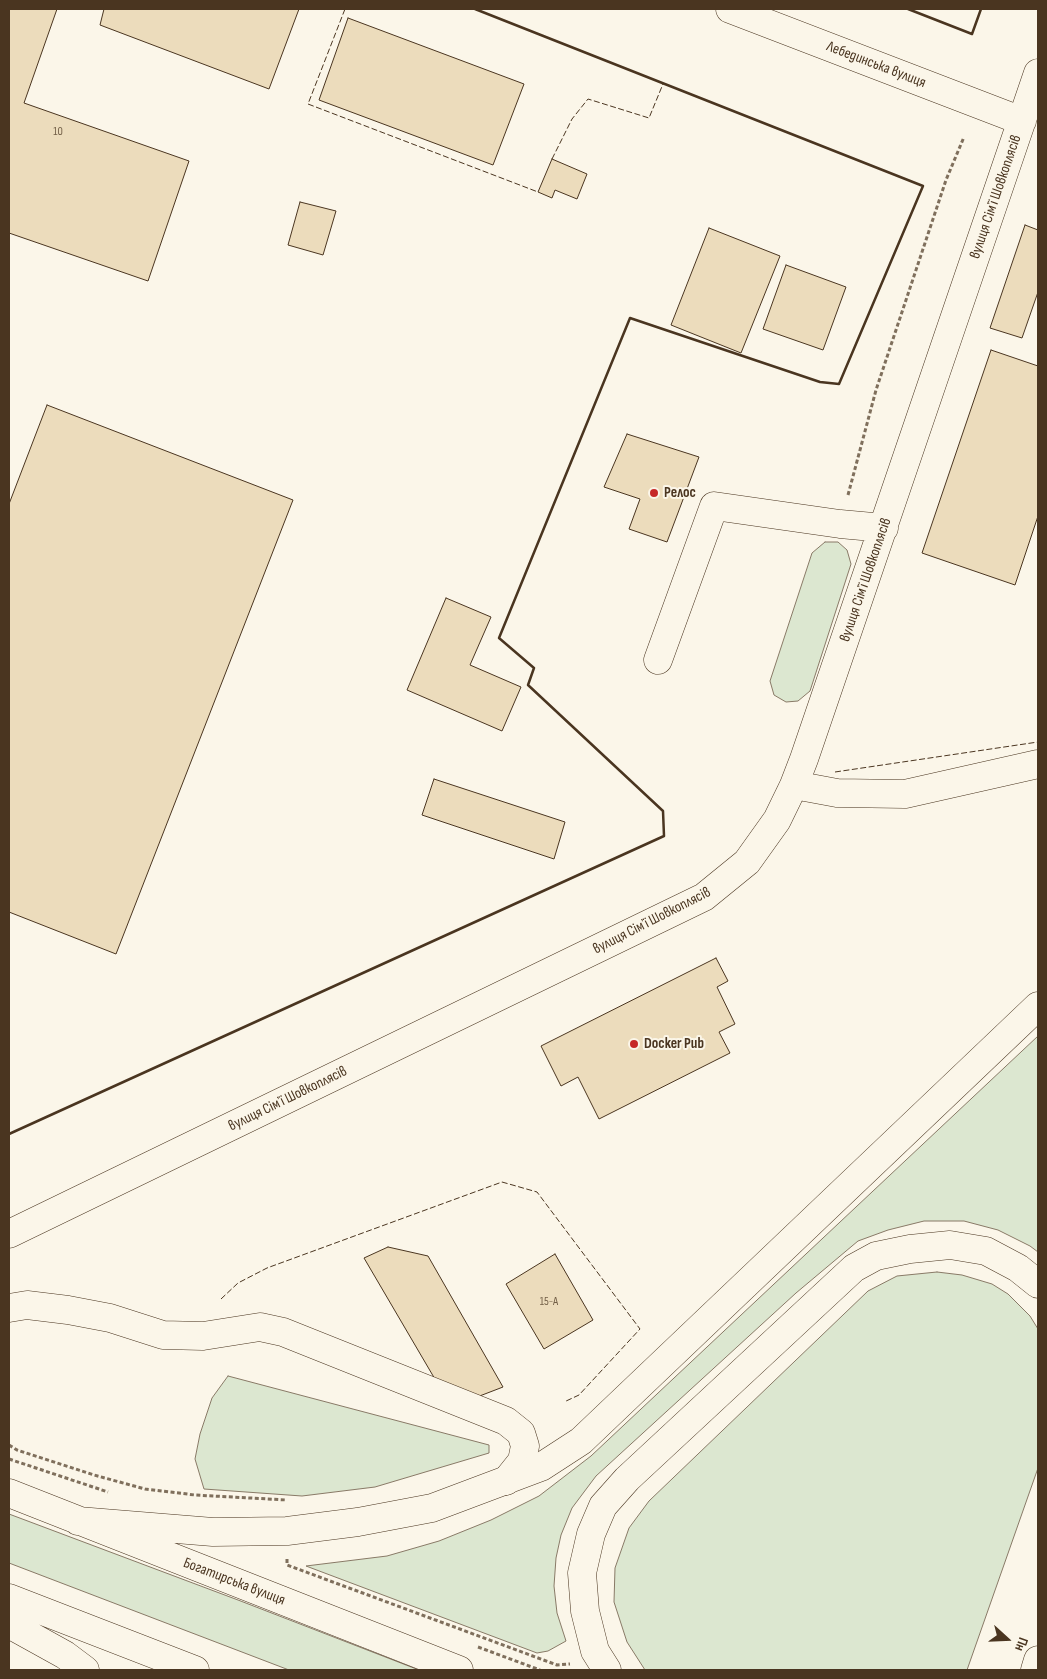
<!DOCTYPE html>
<meta charset="utf-8">
<style>
body{margin:0}
#map{position:relative;width:1047px;height:1679px;overflow:hidden;background:#fbf6e9;font-family:"Sofia Sans Condensed",sans-serif}
canvas{display:block}
.frame{position:absolute;inset:0;border:10px solid #4a3520;pointer-events:none}
.north{position:absolute;left:982px;top:1614px;width:50px;height:50px;-webkit-text-stroke:4px #fbf6e9;paint-order:stroke;rotate:110deg;font-size:14px;font-weight:700;line-height:20px;text-align:center;color:#4a3520}
.north::after{content:'';display:block;margin:auto;width:18px;height:22px;background:#4a3520;clip-path:polygon(50% 0,100% 100%,50% 72%,0 100%)}
</style>
<div id="map">
<canvas width="1047" height="1679"></canvas>
<div class="frame"></div>
<div class="north">Пн</div>
</div>
<script>
const context = document.querySelector('canvas').getContext('2d');
context.lineJoin = 'round';
function paint(path, color) {
  context.fillStyle = color;
  context.fill(path, 'evenodd');
}
function shape(rows) {
  const path = new Path2D();
  for (const r of rows) {
    path.moveTo(r[0], r[1]);
    for (let i = 2; i < r.length; i += 2) path.lineTo(r[i], r[i + 1]);
  }
  return path;
}
function strokePath(path, color, width, dash) {
  context.strokeStyle = color;
  context.lineWidth = width;
  context.lineCap = dash ? 'butt' : 'round';
  context.setLineDash(dash || []);
  context.stroke(path);
}
function label(font, color, halo, rows, align = 'center') {
  context.font = font + ' "Sofia Sans Condensed",sans-serif';
  context.lineWidth = 4;
  context.setLineDash([]);
  context.textBaseline = 'middle';
  context.strokeStyle = halo;
  context.fillStyle = color;
  for (const [text, x, y, turn = 0] of rows) {
    context.save();
    context.translate(x, y);
    context.rotate((+turn || 0) * Math.PI / 180);
    context.textAlign = isNaN(turn) ? turn : align;
    if (halo) context.strokeText(text, 0, 0);
    context.fillText(text, 0, 0);
    context.restore();
  }
}
const green = shape([
 [825,542,838,542,847,550,851,564,810,691,798,701,786,702,774,695,770,681,812,553,825,542],
 [1038,1036,1038,1252,1030,1246,998,1230,964,1221,924,1221,888,1230,858,1241,796,1293,596,1476,572,1508,561,1535,556,1558,554,1586,557,1613,566,1641,548,1651,537,1653,306,1566,387,1556,439,1541,491,1520,539,1496,591,1456,1038,1036],
 [937,1272,962,1275,992,1284,1008,1294,1030,1316,1038,1329,1038,1468,967,1670,645,1670,627,1642,614,1602,615,1568,629,1528,649,1501,868,1291,897,1276,937,1272],
 [228,1376,489,1445,489,1453,375,1487,302,1496,204,1489,195,1459,200,1434,212,1398,228,1376],
 [9,1514,238,1600,419,1670,289,1670,9,1563,9,1514]
]);
paint(green, '#dce7d0');
strokePath(green, '#887966', 1);
const building = shape([
 [9,9,57,9,24,103,189,161,148,281,9,233,9,9],
 [104,9,299,9,269,89,100,25,104,9],
 [348,18,524,84,493,165,319,100,348,18],
 [552,159,587,174,577,199,555,190,552,198,538,192,552,159],
 [300,202,336,211,323,255,288,245,300,202],
 [1025,225,1038,230,1038,292,1022,338,990,328,1025,225],
 [709,228,780,256,741,353,671,325,709,228],
 [786,265,846,287,823,350,763,329,786,265],
 [991,350,1038,366,1038,516,1015,585,922,553,991,350],
 [47,405,293,500,116,954,9,912,9,504,47,405],
 [627,434,699,457,667,542,629,529,640,499,604,487,627,434],
 [446,598,491,617,470,665,521,687,502,731,407,690,446,598],
 [434,779,565,822,554,859,422,815,434,779],
 [716,958,728,981,717,987,735,1024,719,1032,730,1053,599,1119,578,1077,561,1086,541,1046,716,958],
 [388,1247,428,1256,503,1387,477,1397,439,1386,364,1258,388,1247],
 [555,1254,593,1320,544,1349,506,1284,555,1254]
]);
paint(building, '#ecdcbc');
strokePath(building, '#4a3520', 1);
const minor = shape([
 [730,9,1022,121],
 [658,660,714,506,840,524,884,528],
 [794,785,837,793,905,794,1038,764],
 [9,1234,704,897,747,862,777,820,794,785,804,759,1038,73],
 [9,1308,27,1305,68,1310,110,1318,163,1335,203,1336,260,1327,283,1332,506,1421,521,1433,525,1446,522,1461,506,1481]
]);
const major = shape([
 [9,1493,459,1670],
 [78,1521,213,1532,287,1531,358,1522,432,1508,541,1467,581,1441,1038,1006],
 [9,1598,195,1670],
 [9,1624,65,1655,85,1670],
 [607,1670,595,1651,585,1611,582,1573,591,1534,603,1506,627,1479,854,1268,876,1256,910,1249,950,1245,986,1251,1018,1268,1038,1284],
 [1035,1670,1038,1660]
]);
strokePath(minor, '#4a3520', 29);
strokePath(major, '#4a3520', 29);
strokePath(shape([
 [848,495,876,390,946,180,964,137],
 [9,1445,17,1450,94,1475,145,1489,195,1495,287,1500],
 [9,1459,108,1492],
 [287,1559,287,1565,557,1665,570,1664],
 [478,1647,540,1670]
]), '#7f6f5c', 3, [4, 2.5]);
strokePath(minor, '#fbf6e9', 28);
strokePath(major, '#fbf6e9', 28);
strokePath(shape([
 [345,9,308,104,538,192],
 [552,159,572,119,588,99,649,118,663,84],
 [835,772,1038,742],
 [221,1299,238,1283,267,1268,502,1182,537,1192,640,1329,579,1395,564,1402]
]), '#4a3520', 1, [6, 2.5]);
strokePath(shape([
 [908,9,972,34,981,9],
 [9,1134,664,836,663,811,528,685,534,668,499,638,630,318,820,382,839,384,923,186,475,9]
]), '#4a3520', 2.5);
for (const [x, y, r, color] of [
 [654,493,5,"#c62828"],
 [634,1044,5,"#c62828"]
]) {
  const dot = new Path2D();
  dot.arc(x, y, r, 0, 2 * Math.PI);
  context.fillStyle = color;
  context.fill(dot);
  strokePath(dot, '#fbf6e9', 2);
}
label('12px', '#725f47', null, [
 ["10",58,132],
 ["15-А",549,1302]
]);
label('15px', '#4a3520', '#fbf6e9', [
 ["Лебединська вулиця",876,65,21],
 ["вулиця Сімʼї Шовкоплясів",996,197,-71],
 ["вулиця Сімʼї Шовкоплясів",866,580,-71],
 ["вулиця Сімʼї Шовкоплясів",652,921,-27],
 ["вулиця Сімʼї Шовкоплясів",288,1099,-26],
 ["Богатирська вулиця",234,1582,21]
]);
label('bold 15px', '#4a3520', '#fbf6e9', [
 ["Релос",664,493],
 ["Docker Pub",644,1044]
], 'left');
</script>
